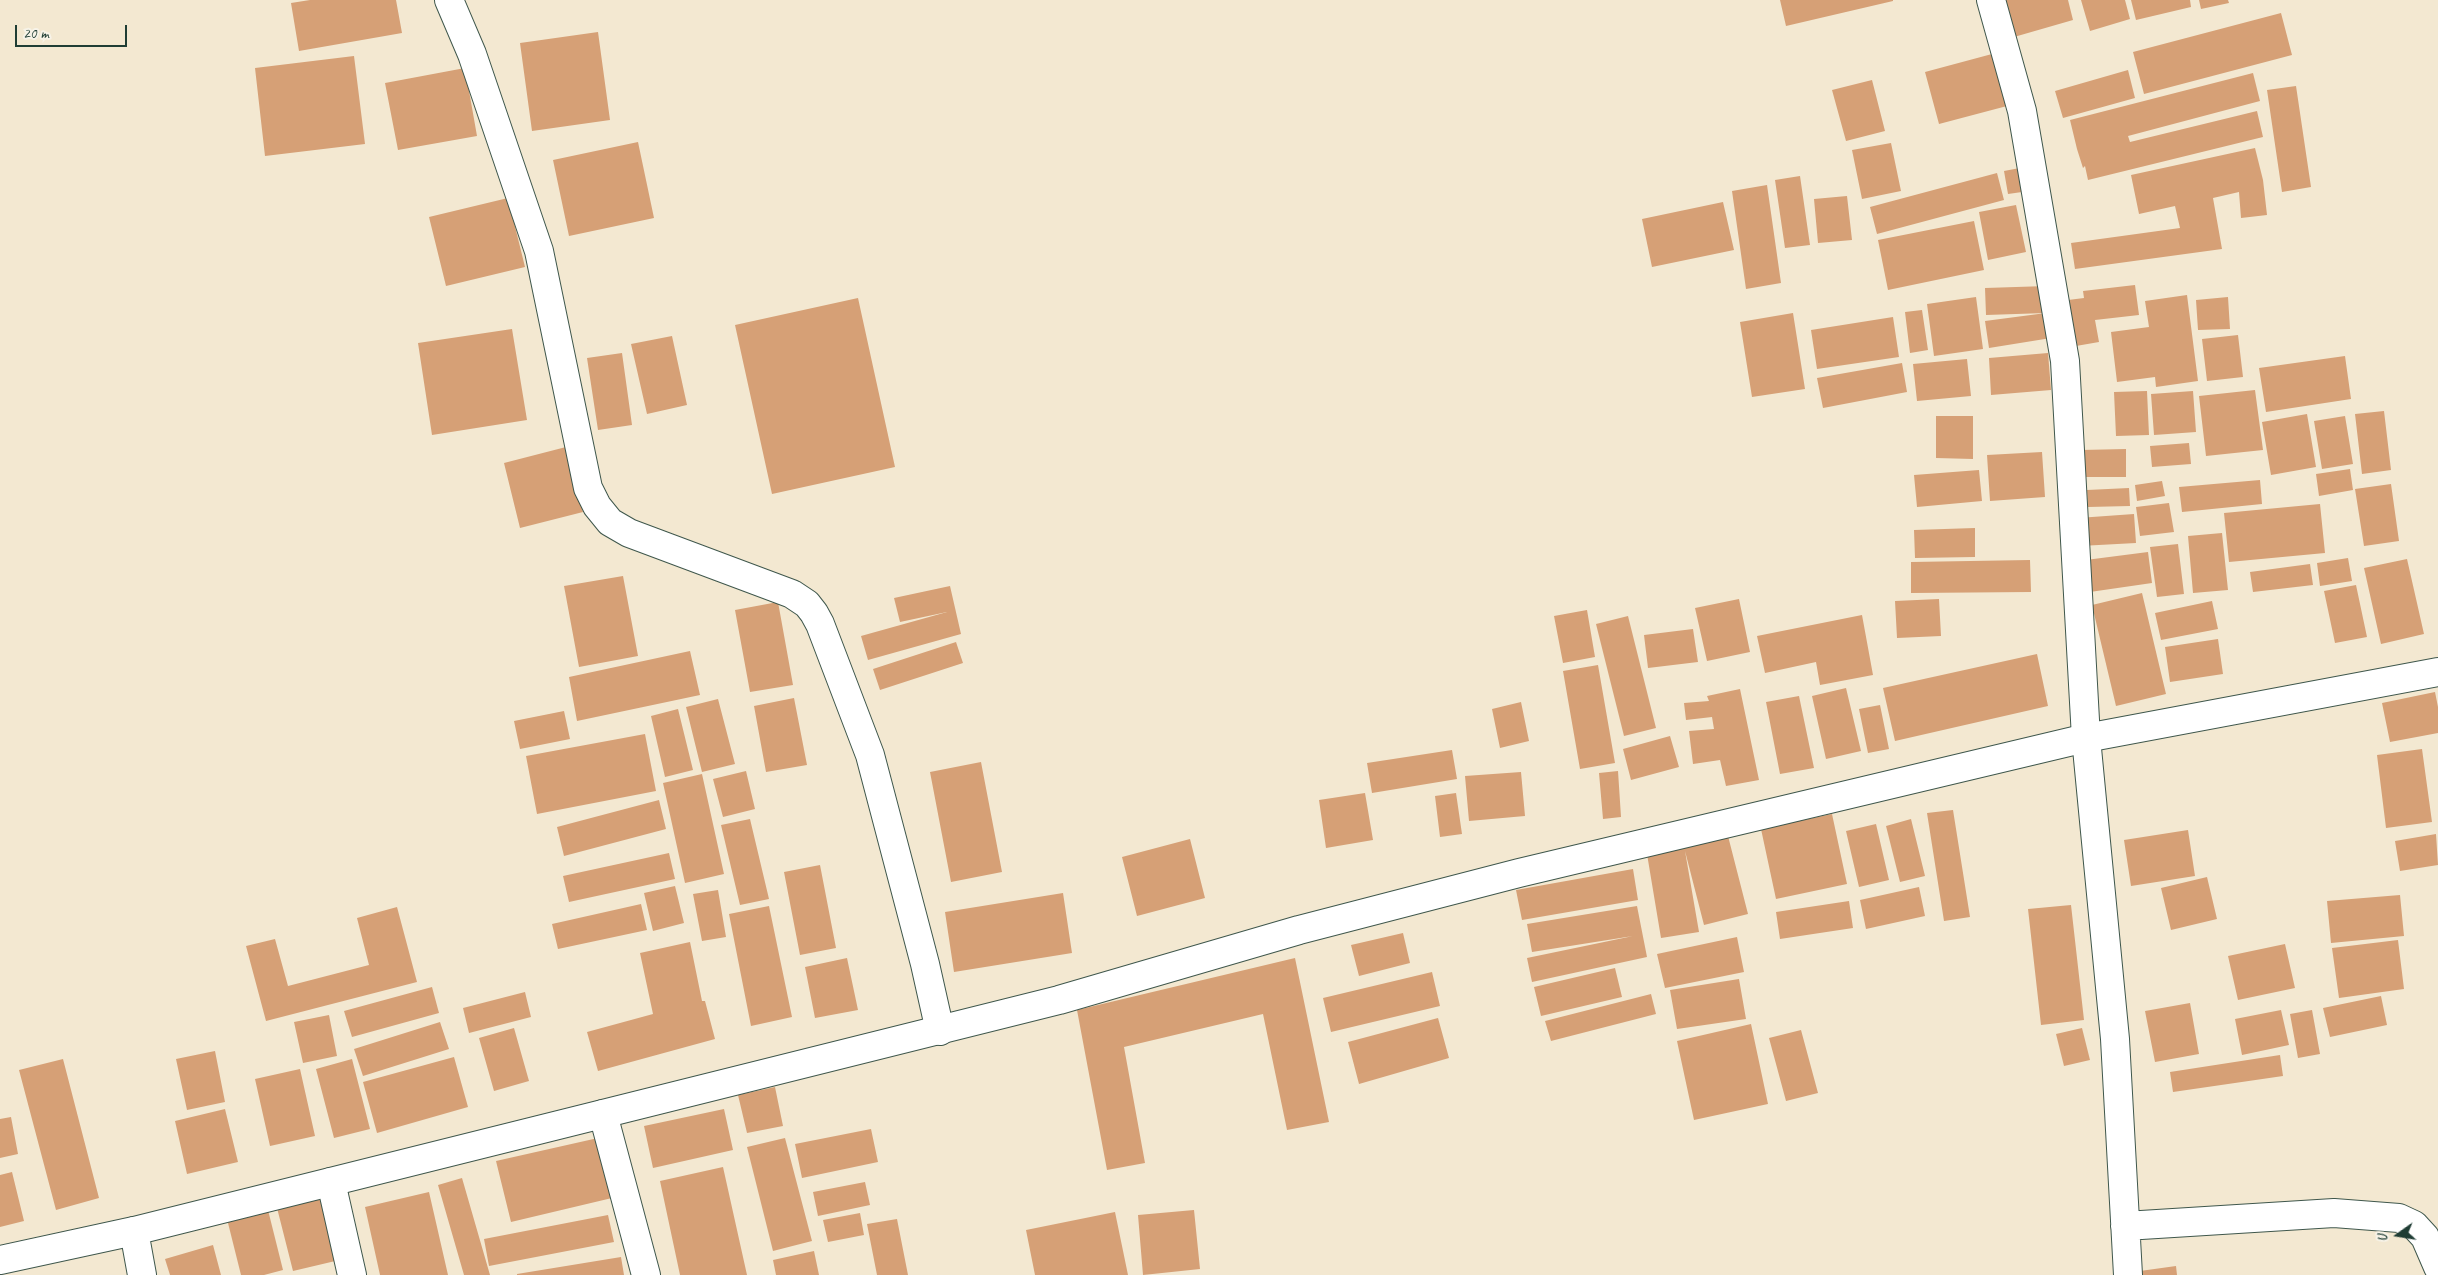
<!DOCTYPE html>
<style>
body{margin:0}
#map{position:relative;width:2438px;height:1275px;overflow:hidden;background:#f3e8d1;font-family:Caveat,sans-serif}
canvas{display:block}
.north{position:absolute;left:2373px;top:1210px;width:50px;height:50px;-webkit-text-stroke:4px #f7f3e8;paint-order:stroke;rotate:257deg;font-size:14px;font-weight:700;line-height:20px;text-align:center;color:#1f3d34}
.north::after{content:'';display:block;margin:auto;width:18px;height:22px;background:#1f3d34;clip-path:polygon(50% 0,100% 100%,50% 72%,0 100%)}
.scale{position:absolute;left:15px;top:25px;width:112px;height:22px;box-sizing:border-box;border:2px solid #1f3d34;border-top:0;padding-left:6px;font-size:15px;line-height:18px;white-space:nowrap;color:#1f3d34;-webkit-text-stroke:4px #f7f3e8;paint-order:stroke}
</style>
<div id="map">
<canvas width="2438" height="1275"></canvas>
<div class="north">U</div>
<div class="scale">20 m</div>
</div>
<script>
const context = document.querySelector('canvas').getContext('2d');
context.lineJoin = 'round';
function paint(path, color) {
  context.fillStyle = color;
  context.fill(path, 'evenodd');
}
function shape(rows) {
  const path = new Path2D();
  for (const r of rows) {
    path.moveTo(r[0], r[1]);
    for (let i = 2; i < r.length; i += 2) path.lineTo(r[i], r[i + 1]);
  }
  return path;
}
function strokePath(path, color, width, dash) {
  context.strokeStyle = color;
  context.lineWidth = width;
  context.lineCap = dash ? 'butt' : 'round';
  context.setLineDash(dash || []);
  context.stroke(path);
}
paint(shape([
 [310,0,396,0,402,33,299,51,291,3],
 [1780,0,1893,0,1893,1,1786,26],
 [2005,0,2068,0,2073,20,2014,37],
 [2081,0,2125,0,2130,19,2090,31],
 [2131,0,2190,0,2191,7,2136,20],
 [2199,0,2228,0,2229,3,2201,9],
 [2281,13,2292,55,2144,94,2133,52],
 [598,32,610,120,532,131,520,43],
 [1992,54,2007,106,1939,124,1925,72],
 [354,56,365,144,265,156,255,68],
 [465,68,477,136,398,150,385,83],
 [2128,70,2135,98,2063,118,2055,91],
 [2253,73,2260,101,2128,136,2130,142,2257,111,2263,137,2088,180,2085,166,2083,168,2077,149,2070,120],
 [1872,80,1885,131,1846,141,1832,90],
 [2296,86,2311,187,2282,192,2267,90],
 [638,142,654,218,569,236,553,160],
 [1891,143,1901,191,1862,199,1852,150],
 [2255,148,2263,180,2267,215,2241,218,2239,192,2213,198,2222,249,2075,269,2071,243,2180,228,2175,206,2139,214,2131,175],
 [2025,167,2029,191,2008,194,2004,171],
 [1997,173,2004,200,1877,234,1870,207],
 [1800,176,1810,245,1785,248,1775,180],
 [1767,185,1781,283,1746,289,1732,191],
 [1847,196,1852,240,1818,243,1814,199],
 [508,198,525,267,446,286,429,217],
 [1723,202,1734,250,1652,267,1642,219],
 [2016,205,2026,252,1988,260,1979,212],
 [1974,221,1984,270,1888,290,1878,240],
 [2135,285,2139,315,2095,320,2099,342,2076,346,2068,300,2084,298,2083,291],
 [2047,286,2051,338,1989,348,1985,321,2046,313,1986,315,1985,288],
 [2187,295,2198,381,2156,387,2155,377,2117,382,2111,332,2149,327,2145,301],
 [1976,297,1983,349,1934,356,1927,304],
 [2228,297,2230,329,2198,330,2196,300],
 [858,298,895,467,772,494,735,325],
 [1922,310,1928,350,1910,353,1905,312],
 [1793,313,1805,389,1752,397,1740,322],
 [1893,317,1899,357,1817,369,1811,330],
 [512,329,527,420,432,435,418,343],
 [2238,335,2243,377,2207,381,2202,339],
 [672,336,687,405,647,414,631,344],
 [622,353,632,425,598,430,587,358],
 [2048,353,2051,390,1991,395,1989,358],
 [2345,356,2351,399,2266,412,2259,368],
 [1967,359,1971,396,1917,401,1913,364],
 [1902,363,1907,392,1823,408,1817,378],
 [2255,390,2263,450,2206,456,2199,396],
 [2147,391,2149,435,2116,436,2114,392],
 [2193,391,2196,432,2154,435,2151,394],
 [2384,411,2391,470,2362,474,2355,414],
 [2307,414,2316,467,2271,475,2262,422],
 [1936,416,1973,416,1973,459,1936,458],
 [2345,416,2353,464,2322,469,2314,421],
 [2189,443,2191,464,2152,467,2150,446],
 [566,447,583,512,520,528,504,463],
 [2126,449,2126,477,2081,477,2081,450],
 [2042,452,2045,497,1990,501,1987,455],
 [2350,469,2353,490,2319,496,2316,474],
 [1979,470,1982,501,1917,507,1914,475],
 [2260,480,2262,504,2182,512,2179,487],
 [2162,481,2165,496,2137,501,2135,485],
 [2391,484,2399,541,2364,546,2355,489],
 [2129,488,2130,506,2088,507,2087,490],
 [2169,503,2174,532,2140,536,2136,507],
 [2320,504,2325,553,2229,562,2224,513],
 [2134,514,2136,543,2080,546,2078,518],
 [1975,528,1975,557,1915,558,1914,530],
 [2222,533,2228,590,2193,593,2188,536],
 [2178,544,2184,594,2157,597,2150,547],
 [2148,552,2152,583,2083,593,2078,561],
 [2348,558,2352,581,2320,586,2317,563],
 [2407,559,2424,634,2381,644,2364,568],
 [2030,560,2031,592,1911,593,1911,562],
 [2310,564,2313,585,2253,592,2250,572],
 [623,576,638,656,579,667,564,586],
 [2356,585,2367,637,2335,643,2324,591],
 [950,586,961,634,868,660,861,636,947,612,900,622,894,598],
 [2142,593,2166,694,2116,706,2092,605],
 [1739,599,1750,652,1707,661,1695,608],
 [1939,599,1941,636,1897,638,1895,601],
 [2212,601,2218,629,2161,640,2155,613],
 [778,602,793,685,750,692,735,610],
 [1587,610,1595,657,1563,663,1554,616],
 [1862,615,1873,675,1820,685,1816,662,1765,673,1757,636],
 [1628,616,1656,728,1624,736,1596,624],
 [1693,629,1698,662,1648,668,1644,635],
 [2218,639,2223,674,2170,682,2165,647],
 [956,642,963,663,880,690,873,669],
 [690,651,700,695,577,721,569,677],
 [2037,654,2048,706,1895,741,1883,688],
 [1598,665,1615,763,1580,769,1563,671],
 [1846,688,1861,751,1826,759,1812,696],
 [1740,689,1759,780,1726,786,1720,760,1693,764,1689,731,1714,729,1712,717,1686,720,1684,703,1709,701,1707,696],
 [2435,692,2438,707,2438,733,2390,742,2382,703],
 [1799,696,1814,768,1780,774,1766,702],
 [794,698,807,765,766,772,754,706],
 [718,699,735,764,702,772,686,707],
 [1521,702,1529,741,1500,748,1492,709],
 [1880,705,1889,749,1868,753,1859,709],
 [678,709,693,770,665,777,651,716],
 [564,711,570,739,520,749,514,721],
 [645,734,656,791,537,814,526,756],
 [1670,736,1679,767,1631,780,1623,749],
 [2422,749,2432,822,2386,828,2377,755],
 [1452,750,1457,779,1372,793,1367,763],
 [981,762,1002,872,951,882,930,772],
 [746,771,755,809,723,817,713,779],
 [1618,771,1621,817,1603,819,1599,773],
 [1521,772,1525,816,1469,821,1465,776],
 [702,774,724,874,685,883,663,783],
 [1365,793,1373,840,1326,848,1319,800],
 [1456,793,1462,834,1440,837,1435,796],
 [659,800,666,829,564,856,557,827],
 [1953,810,1970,917,1944,921,1927,813],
 [1832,814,1847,884,1776,899,1761,829],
 [750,819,769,899,740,905,721,825],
 [1911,819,1925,876,1900,882,1886,826],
 [1876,824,1889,880,1859,887,1846,831],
 [2188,830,2195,876,2131,886,2124,840],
 [2436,834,2438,865,2400,871,2395,841],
 [1728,836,1748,914,1704,925,1685,851,1699,932,1661,938,1647,854],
 [1190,839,1205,898,1137,916,1122,857],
 [669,853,675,879,569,902,563,876],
 [820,865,836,948,800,955,784,872],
 [1633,869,1638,900,1522,920,1516,890],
 [2207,877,2217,919,2171,930,2161,888],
 [675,886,684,923,653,931,644,893],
 [1919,887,1925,916,1866,929,1860,900],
 [718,890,726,937,702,941,693,894],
 [1063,893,1072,953,954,972,945,912],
 [2400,895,2404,936,2331,943,2327,901],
 [1849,901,1853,928,1780,939,1776,912],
 [641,904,647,930,558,949,552,924],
 [2071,905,2084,1020,2041,1025,2028,909],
 [769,906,792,1017,751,1026,729,914],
 [1637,906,1647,957,1532,982,1527,958,1633,936,1532,952,1527,924],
 [397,907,417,982,266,1021,246,946,275,939,288,986,369,965,357,918],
 [1403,933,1410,963,1359,976,1351,945],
 [1737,937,1744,972,1665,988,1657,954],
 [2398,940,2404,989,2339,998,2332,948],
 [690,942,702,1001,705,1001,715,1039,598,1071,587,1032,653,1014,640,953],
 [2285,944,2295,988,2238,1000,2228,956],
 [847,958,858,1010,815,1018,805,967],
 [1295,958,1329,1122,1287,1130,1263,1014,1124,1047,1145,1163,1107,1170,1077,1010],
 [1615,968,1622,997,1541,1016,1534,987],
 [1432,972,1440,1006,1331,1032,1323,998],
 [1739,979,1746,1019,1677,1029,1670,990],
 [432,987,439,1013,352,1037,344,1011],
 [525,992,531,1017,469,1033,463,1008],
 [1651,994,1656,1014,1551,1041,1545,1021],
 [2381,996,2387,1025,2330,1037,2323,1008],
 [2190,1003,2199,1054,2155,1062,2145,1011],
 [2281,1010,2289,1045,2242,1055,2235,1019],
 [2312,1010,2320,1054,2298,1058,2290,1014],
 [329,1015,337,1056,303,1063,294,1022],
 [1438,1018,1449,1058,1359,1084,1348,1042],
 [440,1022,449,1049,363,1076,354,1049],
 [1751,1024,1768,1104,1694,1120,1677,1041],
 [514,1028,529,1081,494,1091,479,1038],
 [2082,1028,2090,1060,2064,1066,2056,1034],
 [1801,1030,1818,1093,1786,1101,1769,1038],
 [215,1051,225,1102,187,1110,176,1059],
 [2280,1055,2283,1076,2173,1092,2170,1072],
 [454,1057,468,1107,377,1133,363,1082],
 [63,1059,99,1198,56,1210,19,1070],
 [352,1059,370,1129,334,1138,316,1069],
 [300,1069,315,1136,270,1146,255,1079],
 [775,1087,783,1126,747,1133,738,1095],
 [225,1109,238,1162,187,1174,175,1121],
 [724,1109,733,1150,653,1168,644,1126],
 [11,1117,18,1154,0,1158,0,1119],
 [871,1129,878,1162,802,1178,795,1144],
 [598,1138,612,1198,511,1222,496,1161],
 [785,1138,812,1241,773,1251,747,1147],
 [723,1167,747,1275,680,1275,660,1181],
 [12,1172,24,1221,0,1227,0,1175],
 [462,1178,490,1275,464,1275,438,1185],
 [865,1182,870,1205,818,1216,813,1192],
 [331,1187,348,1258,293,1271,275,1200],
 [429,1192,448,1275,380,1275,365,1207],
 [268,1210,283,1270,264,1275,241,1275,227,1219],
 [1194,1210,1200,1269,1143,1275,1138,1215],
 [1115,1212,1128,1275,1035,1275,1026,1230],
 [860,1213,864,1235,828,1242,823,1220],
 [608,1215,614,1242,489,1266,484,1239],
 [897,1219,908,1275,877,1275,867,1224],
 [213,1245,221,1275,170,1275,165,1259],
 [814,1251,819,1275,776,1275,773,1260],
 [621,1257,624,1275,517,1275,517,1274],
 [2176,1266,2177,1275,2140,1275,2140,1271]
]), '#d6a076');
const minor = shape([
 [449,0,472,54,539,251,588,488,597,506,610,522,629,533,792,594,807,604,814,613,820,624,870,755,925,964,940,1031],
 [1991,0,2022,111,2065,361,2086,738,2115,1039,2128,1275],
 [603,1114,646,1275],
 [331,1182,352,1275],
 [2125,1226,2334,1213,2399,1218,2414,1225,2425,1237,2438,1267],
 [0,1260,134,1231]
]);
const tertiary = shape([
 [142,1275,134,1231,1059,1000,1299,930,1519,873,2086,738,2438,672]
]);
strokePath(minor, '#3f574c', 30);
strokePath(tertiary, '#3f574c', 30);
strokePath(minor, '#fff', 28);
strokePath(tertiary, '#fff', 28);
</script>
